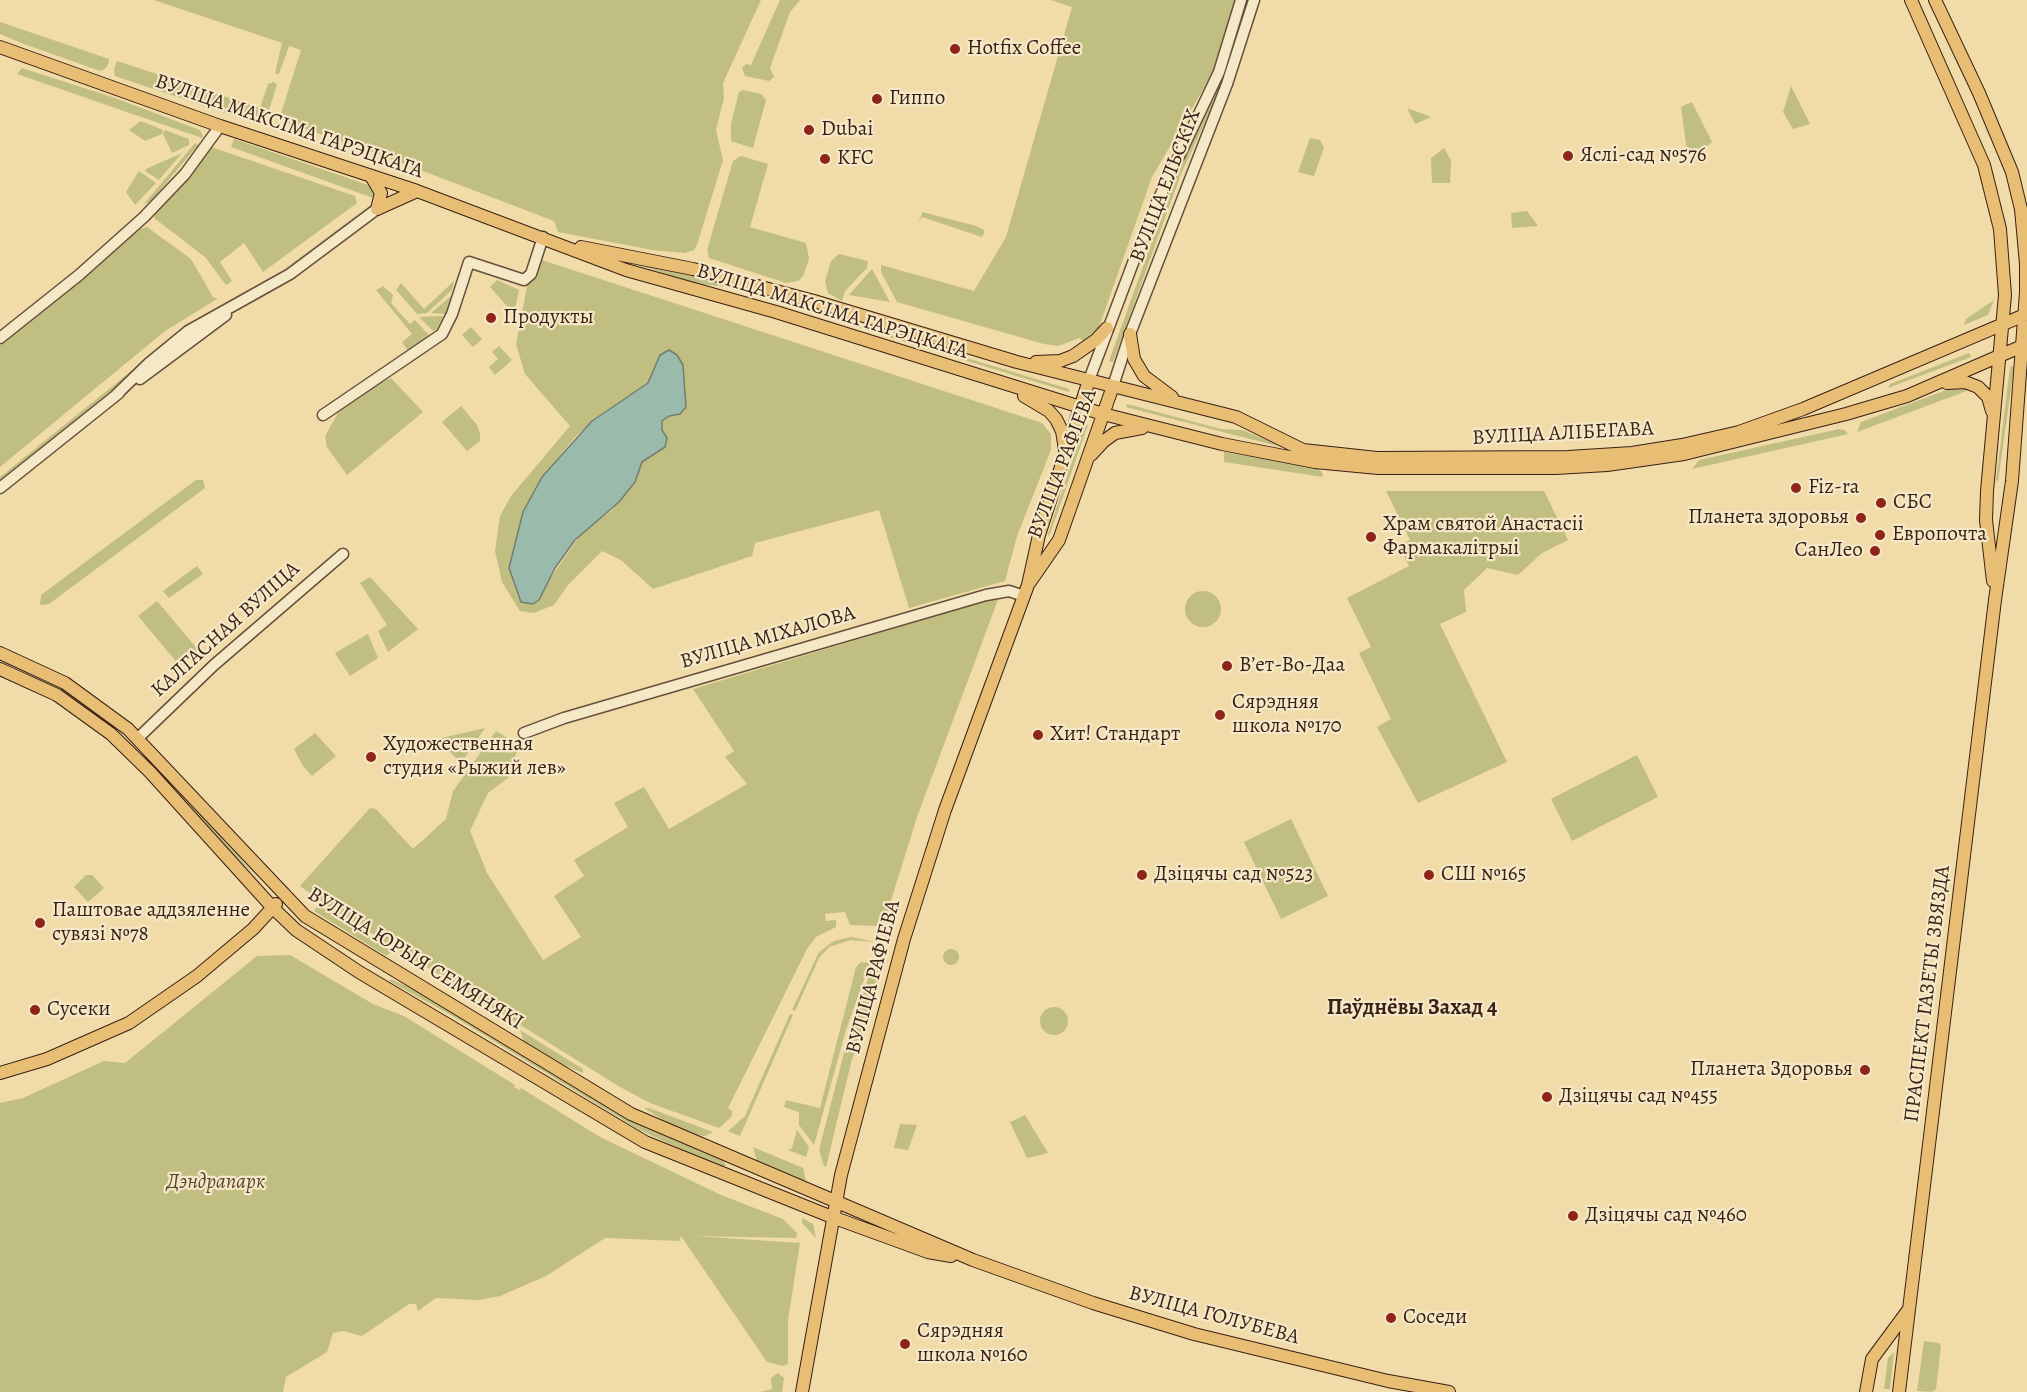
<!DOCTYPE html>
<meta charset="utf-8">
<style>
body{margin:0}
canvas{display:block;background:#f0dba9}
</style>
<canvas width="2027" height="1392"></canvas>
<script>
const context = document.querySelector('canvas').getContext('2d');
context.lineJoin = 'round';
function paint(path, color) {
  context.fillStyle = color;
  context.fill(path, 'evenodd');
}
function shape(rows) {
  const path = new Path2D();
  for (const r of rows) {
    if (r.length === 3) {
      path.moveTo(r[0] + r[2], r[1]);
      path.arc(r[0], r[1], r[2], 0, 2 * Math.PI);
      continue;
    }
    path.moveTo(r[0], r[1]);
    for (let i = 2; i < r.length; i += 2) path.lineTo(r[i], r[i + 1]);
  }
  return path;
}
function strokePath(path, color, width, dash) {
  context.strokeStyle = color;
  context.lineWidth = width;
  context.lineCap = dash ? 'butt' : 'round';
  context.setLineDash(dash || []);
  context.stroke(path);
}
function label(font, color, halo, rows, align = 'center') {
  context.font = font + ' Alegreya,serif';
  context.lineWidth = 4.5;
  context.setLineDash([]);
  context.textBaseline = 'middle';
  context.strokeStyle = halo;
  context.fillStyle = color;
  for (const [text, x, y, turn = 0] of rows) {
    context.save();
    context.translate(x, y);
    context.rotate((+turn || 0) * Math.PI / 180);
    context.textAlign = isNaN(turn) ? turn : align;
    if (halo) context.strokeText(text, 0, 0);
    context.fillText(text, 0, 0);
    context.restore();
  }
}
paint(shape([
 [154,0,761,0,723,83,724,98,716,130,723,160,697,245,694,250,685,253,652,250,558,232,554,221,381,155,279,120,301,50,289,46,279,74,275,74,282,43],
 [780,0,800,0,790,12,770,68,774,77,769,81,745,76,742,68,746,64,751,65],
 [1051,0,1235,0,1218,64,1152,177,1099,327,1083,342,1080,338,1058,346,1044,344,897,302,881,272,881,265,974,291,1006,237,1072,7],
 [0,22,109,59,109,62,106,68,100,71,24,44,0,34],
 [117,61,260,108,268,84,274,82,277,85,266,119,246,113,237,117,115,76,114,69],
 [22,68,112,97,200,130,203,136,202,138,17,74],
 [1219,80,1222,85,1181,174,1113,362,1109,361,1177,172],
 [1791,86,1810,124,1793,129,1783,112],
 [743,90,761,94,766,100,753,148,731,141,731,124,739,92],
 [1692,102,1712,142,1703,149,1687,151,1681,107],
 [1407,108,1431,117,1415,124],
 [141,121,163,130,162,134,145,141,129,130],
 [165,130,189,139,189,145,172,153,163,134],
 [1310,138,1320,140,1324,148,1314,176,1298,172],
 [234,139,368,185,373,189,376,199,231,147],
 [195,143,198,145,151,201,144,204],
 [211,147,355,196,357,203,263,272,244,243,220,262,232,281,226,285,205,257,154,218,155,213],
 [1444,148,1451,160,1450,183,1432,183,1431,158],
 [182,153,159,180,145,171,146,169],
 [741,156,768,164,750,227,806,243,809,259,803,276,798,281,786,283,709,258,707,250,733,161],
 [139,171,156,183,135,205,126,192],
 [372,204,373,206,286,270,286,268],
 [1527,211,1538,226,1512,228,1511,213],
 [923,212,976,226,984,230,984,233,982,237,922,217,918,223],
 [147,227,191,259,213,297,217,299,165,331,0,467,0,345,140,229],
 [839,254,868,261,867,268,845,291,842,301,828,293,825,281,831,261],
 [542,260,1042,423,1051,434,1051,450,1017,536,1005,581,909,608,879,510,755,543,752,556,653,589,621,560,602,551,568,585,554,605,534,613,520,611,502,582,495,551,500,516,511,496,570,426,525,374,516,344,528,282],
 [662,352,684,387,686,407,680,414,669,416,662,421,662,430,667,438,661,450,642,462,635,482,611,511,583,531,549,580,518,597,509,568,523,512,542,477,575,437,598,416,648,383],
 [626,261,705,276,784,299,787,302,734,288,694,283],
 [872,269,890,302,849,295],
 [497,280,519,290,514,314,490,287],
 [454,281,452,290,427,313,417,314,396,290,401,283,424,309],
 [383,286,393,295,391,303,410,324,415,320,429,335,408,351,402,342,412,334,376,290],
 [452,295,445,314,431,313],
 [1994,300,1988,315,1964,325,1966,319],
 [443,316,437,329,433,331,419,317],
 [844,321,1069,389,1069,392,843,323],
 [471,327,482,339,473,347,462,335],
 [499,346,512,360,495,375,489,367,498,359,492,352],
 [1969,353,1971,357,1888,388,1890,384],
 [151,355,119,385,0,481,0,477],
 [2012,366,2014,367,1998,482,1996,480,2010,367],
 [391,378,423,412,347,475,327,447,325,436,338,413,351,402,372,387],
 [1957,386,1972,389,1857,432,1861,422],
 [1127,404,1221,429,1242,430,1289,449,1126,407],
 [461,406,477,425,480,434,480,441,467,451,442,422],
 [1084,424,1088,425,1049,537,1048,534],
 [1839,429,1845,430,1848,434,1692,469,1699,460],
 [1224,452,1316,467,1322,472,1323,477,1224,462],
 [196,480,203,480,205,488,49,604,40,605,41,595],
 [1386,491,1544,491,1568,540,1542,553,1518,575,1487,568,1464,590,1466,612,1440,624,1507,762,1418,803,1377,727,1391,719,1359,653,1371,647,1347,598,1409,566,1399,546,1410,540],
 [197,566,203,574,169,598,163,591],
 [370,577,418,629,388,652,378,631,387,625,360,583],
 [1203,609,18],
 [999,597,918,814,883,926,850,925,845,912,825,914,826,921,836,920,836,927,816,937,807,949,728,1108,732,1111,732,1116,719,1128,650,1103,620,1087,427,967,427,965,420,964,322,902,300,886,370,808,376,809,413,849,446,819,453,791,496,731,519,745,508,778,488,793,470,831,487,873,543,960,581,937,554,896,584,876,574,860,628,827,614,803,644,787,669,829,747,784,725,757,734,751,693,689],
 [157,601,199,651,180,666,138,616],
 [368,634,378,658,350,676,335,653],
 [0,660,61,688,121,732,60,690],
 [485,728,461,763,437,739],
 [315,733,336,756,312,776,303,766,294,749],
 [126,736,171,782,259,879,214,835],
 [1637,755,1658,797,1572,841,1551,799],
 [1291,819,1328,896,1281,919,1244,842],
 [86,875,92,875,104,888,88,902,74,887],
 [317,907,321,907,392,951,386,956,314,911],
 [851,937,875,942,850,940,829,947,819,958,795,1011,792,1010,819,952,834,941],
 [951,957,8],
 [290,955,373,1004,404,1016,515,1085,514,1087,520,1090,521,1088,600,1137,721,1195,783,1219,797,1233,796,1238,695,1236,800,1243,788,1320,788,1364,783,1366,767,1362,681,1236,680,1241,605,1238,546,1276,500,1296,479,1300,436,1298,418,1311,416,1304,409,1304,362,1336,343,1331,333,1333,327,1352,286,1377,283,1392,0,1392,0,1103,23,1098,104,1061,125,1063,257,956],
 [861,962,870,963,846,1030,814,1145,799,1125,799,1112,784,1107,786,1100,820,1108,856,967],
 [873,964,879,970,878,977,864,1030,852,1059,826,1167,824,1166,819,1150,846,1045],
 [390,979,416,990,632,1122,723,1161,726,1165,723,1167,699,1158,638,1129,451,1015,389,981],
 [1054,1021,14],
 [790,1014,793,1015,740,1136,728,1131,745,1116],
 [520,1030,583,1069,583,1073,559,1063,524,1042],
 [644,1108,649,1108,713,1132,705,1136,695,1135,666,1122],
 [1025,1115,1048,1153,1027,1158,1010,1122],
 [900,1124,917,1125,908,1150,894,1148],
 [797,1130,809,1147,806,1157,788,1150,792,1148],
 [753,1147,803,1168,806,1181,757,1161],
 [802,1218,813,1224,816,1238,802,1223],
 [1924,1341,1939,1343,1941,1346,1936,1389,1932,1392,1917,1391],
 [1894,1352,1890,1389,1884,1389,1888,1358],
 [778,1373,784,1378,782,1392,760,1392,772,1389,771,1378]
]), '#c1be82');
const water = shape([
 [669,350,677,355,683,365,686,407,680,414,669,416,662,421,662,430,667,438,665,447,642,462,635,482,619,502,575,540,555,568,539,600,533,604,521,602,509,568,523,512,542,477,592,421,648,383,660,355,669,350]
]);
paint(water, '#9abbac');
strokePath(water, '#737d70', 1.5);
const minor = shape([
 [0,338,79,275,144,217,185,174,220,126],
 [140,379,226,315],
 [1089,380,1151,215,1219,72,1241,0],
 [1113,386,1130,334,1227,84,1254,0],
 [116,395,149,363,188,331,290,274,377,209],
 [323,415,442,334,452,314,469,262,524,280,531,274,543,237],
 [0,488,119,393],
 [524,733,564,718,986,595,1009,591,1024,596],
 [138,738,214,665,343,554]
]);
const major = shape([
 [1911,0,1984,165,2000,229,2005,295,1987,491,1986,520,1993,581],
 [0,47,220,126,417,191,626,270,776,312,1103,414,1222,444,1315,462,1378,468,1556,468,1607,465,1684,454,1846,414,1907,396,2027,344],
 [371,176,381,193,377,209],
 [377,209,417,191],
 [581,247,693,269,814,301,1017,362,1236,417,1303,450,1377,458,1568,457,1632,453,1682,445,1739,432,1803,409,2027,314],
 [1130,334,1134,359,1144,376,1172,397],
 [1036,362,1060,361,1073,356,1096,340,1107,328],
 [1947,383,1965,382,1978,387,1988,397,1992,411],
 [1024,396,1049,411,1056,419,1062,431,1065,450],
 [1091,455,1104,441,1115,433,1142,428],
 [1030,582,1059,540,1113,386],
 [0,653,65,683,128,729,305,916,631,1114,973,1260,1093,1303,1194,1334,1388,1381,1449,1392],
 [0,669,57,695,111,734,150,772,273,908,296,930,359,972,645,1142,832,1217,928,1252,951,1256],
 [0,1073,47,1059,129,1023,197,976,253,929,276,904],
 [802,1392,841,1175,904,939,945,810,1028,585,1039,535,1089,380],
 [1866,1392,1872,1359,1909,1309],
 [1899,1392,1995,600,2012,481,2026,292,2026,264,2021,209,2012,172,1979,93,1935,0]
]);
strokePath(minor, '#674e3a', 13);
strokePath(major, '#391f15', 14);
strokePath(minor, '#f5e8c7', 10);
strokePath(major, '#e8be74', 12);
for (const [x, y, r, color] of [
 [955,49,6,"#8f2418"],
 [877,99,6,"#8f2418"],
 [809,130,6,"#8f2418"],
 [1568,156,6,"#8f2418"],
 [825,159,6,"#8f2418"],
 [491,318,6,"#8f2418"],
 [1796,488,6,"#8f2418"],
 [1881,503,6,"#8f2418"],
 [1861,518,6,"#8f2418"],
 [1880,535,6,"#8f2418"],
 [1371,537,6,"#8f2418"],
 [1875,551,6,"#8f2418"],
 [1227,666,6,"#8f2418"],
 [1220,715,6,"#8f2418"],
 [1038,735,6,"#8f2418"],
 [371,757,6,"#8f2418"],
 [1142,875,6,"#8f2418"],
 [1429,875,6,"#8f2418"],
 [40,923,6,"#8f2418"],
 [35,1010,6,"#8f2418"],
 [1865,1070,6,"#8f2418"],
 [1547,1097,6,"#8f2418"],
 [1573,1216,6,"#8f2418"],
 [1391,1318,6,"#8f2418"],
 [905,1344,6,"#8f2418"]
]) {
  const dot = new Path2D();
  dot.arc(x, y, r, 0, 2 * Math.PI);
  context.fillStyle = color;
  context.fill(dot);
  strokePath(dot, '#f5e8c7', 2);
}
label('21px', '#391f15', '#f5e8c7', [
 ["Hotfix Coffee",967,49],
 ["Гиппо",889,99],
 ["Dubai",821,130],
 ["Яслі-сад №576",1580,156],
 ["KFC",837,159],
 ["Продукты",503,318],
 ["Fiz-ra",1808,488],
 ["СБС",1893,503],
 ["Планета здоровья",1849,518,"right"],
 ["Храм святой Анастасіі",1383,525],
 ["Фармакалітрыі",1383,549],
 ["Европочта",1892,535],
 ["СанЛео",1863,551,"right"],
 ["Вʼет-Во-Даа",1239,666],
 ["Сярэдняя",1232,703],
 ["школа №170",1232,727],
 ["Хит! Стандарт",1050,735],
 ["Художественная",383,745],
 ["студия «Рыжий лев»",383,769],
 ["Дзіцячы сад №523",1154,875],
 ["СШ №165",1441,875],
 ["Паштовае аддзяленне",52,911],
 ["сувязі №78",52,935],
 ["Сусеки",47,1010],
 ["Планета Здоровья",1853,1070,"right"],
 ["Дзіцячы сад №455",1559,1097],
 ["Дзіцячы сад №460",1585,1216],
 ["Соседи",1403,1318],
 ["Сярэдняя",917,1332],
 ["школа №160",917,1356]
], 'left');
label('21px', '#391f15', '#f5e8c7', [
 ["ВУЛІЦА МАКСІМА ГАРЭЦКАГА",289,127,19],
 ["ВУЛІЦА ЕЛЬСКІХ",1166,186,-69],
 ["ВУЛІЦА МАКСІМА ГАРЭЦКАГА",832,312,17],
 ["ВУЛІЦА АЛІБЕГАВА",1563,434,-3],
 ["ВУЛІЦА РАФІЕВА",1063,464,-69],
 ["КАЛГАСНАЯ ВУЛІЦА",226,630,-42],
 ["ВУЛІЦА МІХАЛОВА",768,638,-16],
 ["ВУЛІЦА ЮРЫЯ СЕМЯНЯКІ",415,959,32],
 ["ВУЛІЦА РАФІЕВА",874,977,-75],
 ["ПРАСПЕКТ ГАЗЕТЫ ЗВЯЗДА",1928,994,-83],
 ["ВУЛІЦА ГОЛУБЕВА",1214,1316,15]
]);
label('italic 21px', '#5b4730', '#f5e8c7', [
 ["Дэндрапарк",216,1183]
]);
label('bold 22px', '#391f15', '#f5e8c7', [
 ["Паўднёвы Захад 4",1412,1009]
]);
</script>
